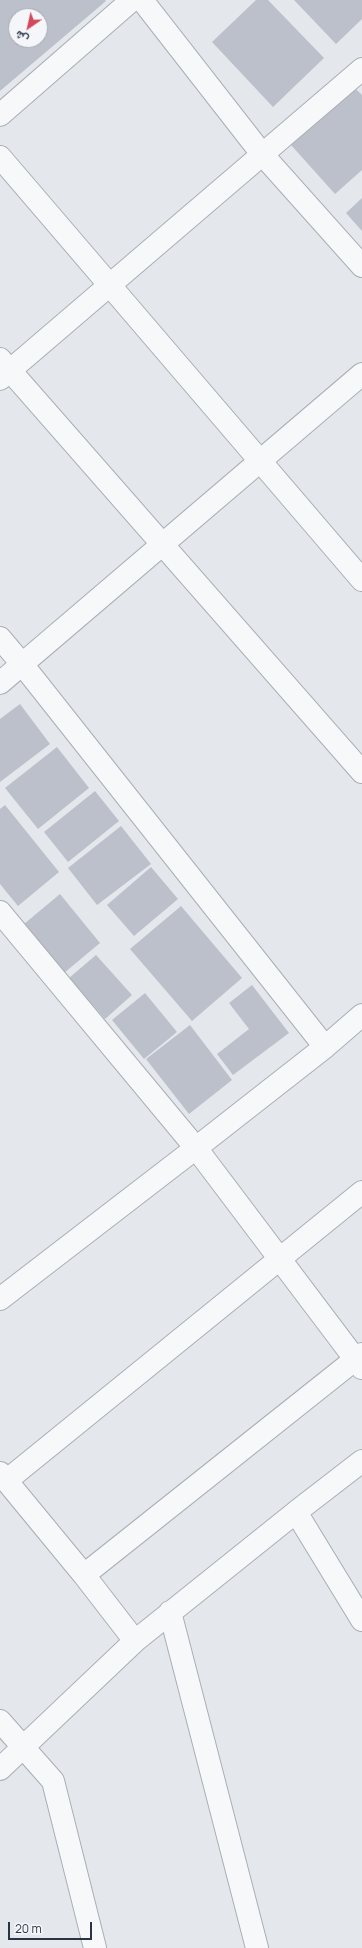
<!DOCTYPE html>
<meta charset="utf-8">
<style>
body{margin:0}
#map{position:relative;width:362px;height:1948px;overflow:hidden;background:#e4e7ec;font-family:Manrope,Vazirmatn,sans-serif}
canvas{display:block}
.north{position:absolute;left:8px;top:8px;width:40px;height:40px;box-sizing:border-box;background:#f4f6f9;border:1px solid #a4a8b1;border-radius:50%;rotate:214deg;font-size:11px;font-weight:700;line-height:16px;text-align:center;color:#2b3445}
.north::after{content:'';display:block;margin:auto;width:14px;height:18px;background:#d1495b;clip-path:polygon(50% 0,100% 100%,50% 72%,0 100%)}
.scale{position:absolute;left:8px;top:1922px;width:84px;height:18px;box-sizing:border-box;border:2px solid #2b3445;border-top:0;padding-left:5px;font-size:12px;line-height:14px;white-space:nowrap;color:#2b3445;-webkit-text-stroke:3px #f4f6f9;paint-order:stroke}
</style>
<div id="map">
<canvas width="362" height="1948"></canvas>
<div class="north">ش</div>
<div class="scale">20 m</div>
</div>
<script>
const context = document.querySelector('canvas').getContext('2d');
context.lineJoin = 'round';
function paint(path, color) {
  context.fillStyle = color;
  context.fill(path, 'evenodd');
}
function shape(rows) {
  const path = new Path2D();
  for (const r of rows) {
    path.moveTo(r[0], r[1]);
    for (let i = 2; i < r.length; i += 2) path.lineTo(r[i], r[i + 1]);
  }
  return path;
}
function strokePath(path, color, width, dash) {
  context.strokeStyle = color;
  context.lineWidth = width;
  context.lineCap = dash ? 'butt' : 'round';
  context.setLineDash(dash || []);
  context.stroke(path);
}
paint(shape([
 [0,0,105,0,106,1,0,91],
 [16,16,40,16,40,40,16,40],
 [256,0,268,0,324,58,273,107,212,42],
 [294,0,362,0,362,19,336,44],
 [355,88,362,95,362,170,335,194,291,145],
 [362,198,362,231,346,213],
 [20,704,50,744,0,782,0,719],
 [57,747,89,788,38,829,5,788],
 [95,791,119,821,68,862,44,832],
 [5,805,59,872,18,906,0,884,0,809],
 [121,826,151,864,97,905,68,868],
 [151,867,178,899,134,936,107,905],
 [60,894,100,943,64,973,24,924],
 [181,906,242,978,192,1021,130,949],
 [96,955,132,995,105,1019,69,978],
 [252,985,289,1033,233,1075,217,1054,249,1029,229,1003],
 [145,993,177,1032,144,1059,112,1020],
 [190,1025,232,1080,189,1114,146,1059]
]), '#bbc0ca');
const minor = shape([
 [142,0,262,154,362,266],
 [0,115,132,0],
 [0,157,362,580],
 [0,379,362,69],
 [0,638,22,664,325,1047],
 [0,683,362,374],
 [0,912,196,1148,362,1368],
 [0,1299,196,1148,325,1047,362,1015],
 [0,1473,84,1575,135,1641,0,1769],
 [6,1481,362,1192],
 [296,1512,362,1461],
 [84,1575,362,1354],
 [170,1612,257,1948],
 [135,1641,296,1512,362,1620],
 [0,1721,53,1781,95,1948]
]);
const tertiary = shape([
 [0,359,362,772]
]);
strokePath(minor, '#a9aeb7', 24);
strokePath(tertiary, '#a9aeb7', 24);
strokePath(minor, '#f7f8fa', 22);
strokePath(tertiary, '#f7f8fa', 22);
</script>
